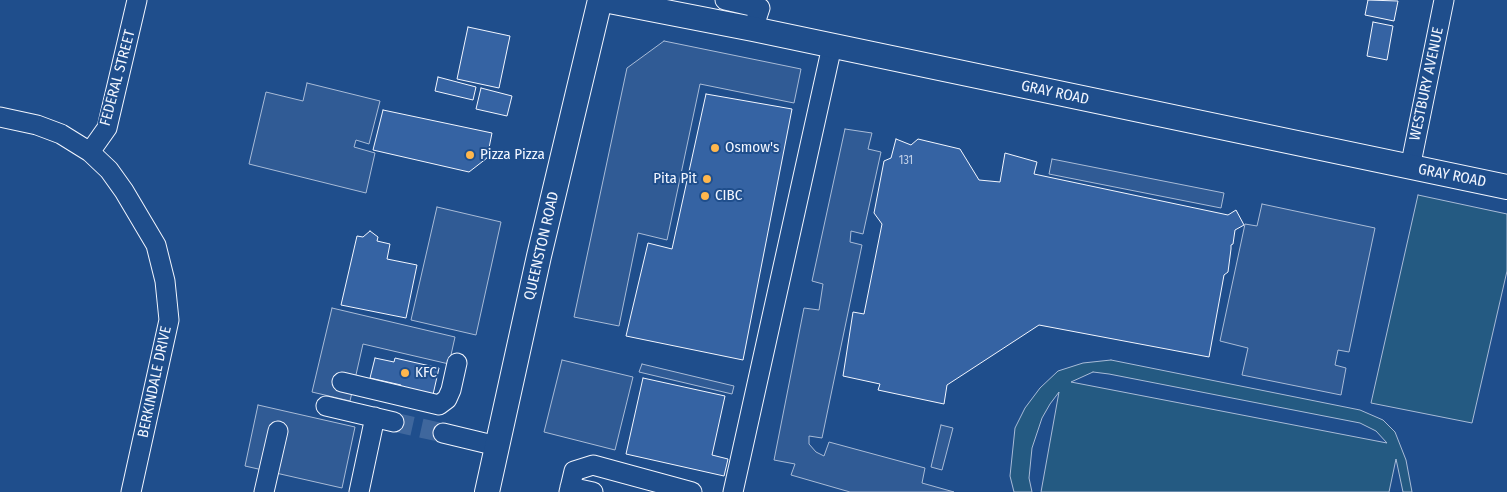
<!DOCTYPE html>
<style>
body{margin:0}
canvas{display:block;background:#1f4e8c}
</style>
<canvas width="1507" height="492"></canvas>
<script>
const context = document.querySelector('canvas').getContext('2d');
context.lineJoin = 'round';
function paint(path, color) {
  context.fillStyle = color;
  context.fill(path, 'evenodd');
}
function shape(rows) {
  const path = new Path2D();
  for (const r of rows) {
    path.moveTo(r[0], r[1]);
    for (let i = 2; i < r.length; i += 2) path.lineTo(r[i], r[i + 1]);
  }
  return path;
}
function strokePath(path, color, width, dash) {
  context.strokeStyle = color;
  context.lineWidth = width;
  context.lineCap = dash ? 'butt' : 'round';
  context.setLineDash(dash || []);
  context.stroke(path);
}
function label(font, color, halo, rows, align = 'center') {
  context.font = font + ' "Fira Sans Condensed",sans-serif';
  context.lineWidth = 4;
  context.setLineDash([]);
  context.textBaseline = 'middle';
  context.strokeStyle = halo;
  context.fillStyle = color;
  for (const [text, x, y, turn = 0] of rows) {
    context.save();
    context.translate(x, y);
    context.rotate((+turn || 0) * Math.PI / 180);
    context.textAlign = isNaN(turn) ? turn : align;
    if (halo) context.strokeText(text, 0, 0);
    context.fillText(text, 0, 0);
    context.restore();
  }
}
const green = shape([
 [1418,195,1507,214,1507,271,1472,423,1371,403,1418,195],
 [1111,360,1360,410,1383,420,1395,432,1406,460,1412,492,1403,492,1396,459,1389,492,1041,492,1059,392,1050,404,1042,418,1032,448,1029,478,1032,492,1014,492,1010,476,1015,428,1025,408,1040,388,1058,371,1083,363,1111,360],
 [1093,372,1109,374,1360,423,1376,431,1387,443,1071,382,1093,372]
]);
paint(green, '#245a82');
strokePath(green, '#a8bbd7', 1);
const parking = shape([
 [664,41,801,69,794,103,700,84,667,240,638,233,619,326,574,317,627,68,664,41],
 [307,83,380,101,369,144,356,140,354,147,375,153,366,193,249,164,266,92,303,101,307,83],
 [845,129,872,133,868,149,881,152,863,234,851,231,850,242,862,245,822,438,809,436,809,444,816,452,824,456,829,442,925,468,922,483,954,492,850,492,791,475,795,464,774,460,804,308,819,310,823,284,812,281,845,129],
 [1052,159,1224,193,1221,208,1049,174,1052,159],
 [1262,204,1375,228,1349,352,1338,350,1335,365,1346,368,1341,395,1242,375,1248,348,1220,341,1245,224,1257,226,1262,204],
 [437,207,501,222,476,335,411,320,437,207],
 [332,308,455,337,449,364,363,344,350,401,312,392,332,308],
 [562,360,633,377,615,450,544,432,562,360],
 [642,364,734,386,732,394,639,372,642,364],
 [258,405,355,427,342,488,245,466,258,405],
 [941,425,953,428,942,470,931,467,941,425]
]);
paint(parking, '#305b95');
strokePath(parking, '#a8bbd7', 1);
const building = shape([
 [1368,0,1398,1,1394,21,1365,15,1368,0],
 [1373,22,1393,26,1387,60,1367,56,1373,22],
 [468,27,510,36,499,88,457,79,468,27],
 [438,77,476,87,473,100,435,91,438,77],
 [481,88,512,96,507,116,476,109,481,88],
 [706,94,792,109,743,360,626,336,648,243,672,249,706,94],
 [383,110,492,133,487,158,469,172,373,150,383,110],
 [896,139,911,145,918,139,960,149,979,180,1000,182,1005,153,1037,162,1034,174,1228,215,1236,210,1244,225,1235,230,1233,244,1231,245,1231,249,1228,272,1224,275,1209,357,1039,325,947,385,944,404,878,390,880,384,843,376,853,312,864,314,882,224,874,213,884,161,891,158,896,139],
 [370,231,378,237,377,241,390,244,387,259,417,265,406,318,341,305,357,236,363,237,370,231],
 [375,358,394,362,395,358,439,368,432,399,400,391,401,385,370,378,375,358],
 [643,378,725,396,712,455,728,459,724,476,626,454,643,378]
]);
paint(building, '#3563a3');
strokePath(building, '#f2f6ff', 1);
strokePath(shape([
 [394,422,443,433]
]), '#3f679d', 19, [19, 9]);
const minor = shape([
 [725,0,760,8,753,29],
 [0,117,37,125,61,134,90,152,109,170,124,191,156,245,165,281,169,320,131,492],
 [90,152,107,128,137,0],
 [1410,168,1444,0],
 [342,382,439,405,447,399,451,390,457,363],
 [326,406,394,422],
 [443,433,497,446],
 [570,487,593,492],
 [264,492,278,431],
 [359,492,375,417],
 [569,492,574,471,593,465,692,492],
 [733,492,832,46]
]);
const major = shape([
 [604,0,753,29,1507,187],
 [487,492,539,256,600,0]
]);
strokePath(minor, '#f2f6ff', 21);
strokePath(major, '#f2f6ff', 26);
strokePath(minor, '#1f4e8c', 19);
strokePath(major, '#1f4e8c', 24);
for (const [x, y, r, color] of [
 [715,148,5,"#ffb74d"],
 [470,155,5,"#ffb74d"],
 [707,179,5,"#ffb74d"],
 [705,196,5,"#ffb74d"],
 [405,373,5,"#ffb74d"]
]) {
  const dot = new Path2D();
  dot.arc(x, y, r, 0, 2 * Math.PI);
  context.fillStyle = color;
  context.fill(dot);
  strokePath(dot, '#1f4e8c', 2);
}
label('12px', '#c3d1e8', null, [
 ["131",906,161]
]);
label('15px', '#f2f6ff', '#1f4e8c', [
 ["FEDERAL STREET",118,78,-75],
 ["WESTBURY AVENUE",1427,84,-78],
 ["GRAY ROAD",1055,93,12],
 ["GRAY ROAD",1452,176,11],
 ["QUEENSTON ROAD",542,246,-77],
 ["BERKINDALE DRIVE",155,382,-78]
]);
label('15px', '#f2f6ff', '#1f4e8c', [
 ["Osmow's",725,148],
 ["Pizza Pizza",480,155],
 ["Pita Pit",697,179,"right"],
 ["CIBC",715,196],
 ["KFC",415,373]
], 'left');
</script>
